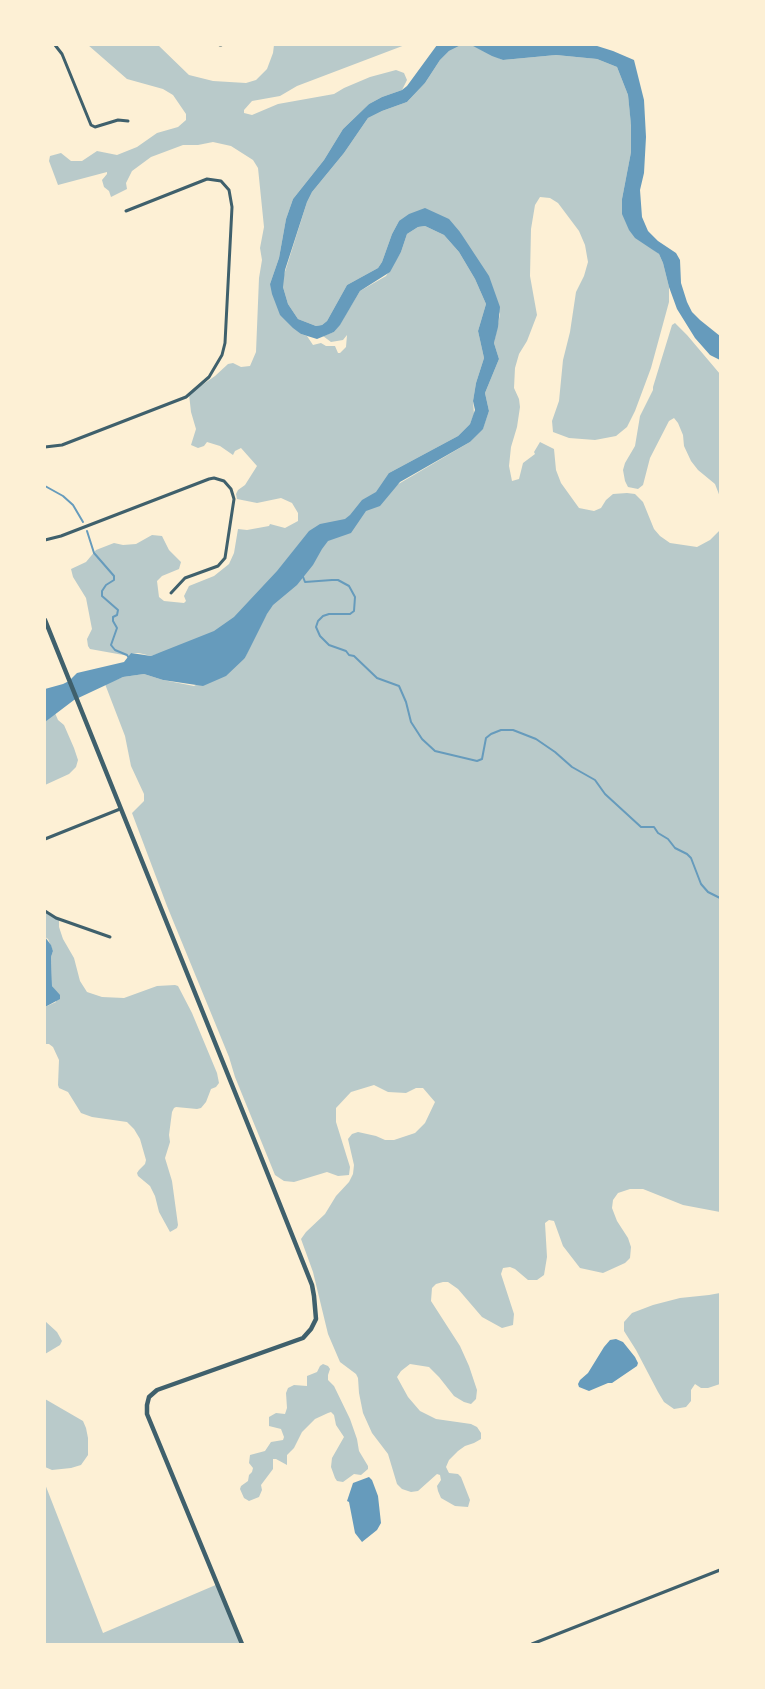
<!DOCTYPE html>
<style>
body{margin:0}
#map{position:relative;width:765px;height:1689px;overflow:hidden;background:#fdf0d5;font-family:"Space Grotesk",sans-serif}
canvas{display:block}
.frame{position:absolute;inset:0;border:46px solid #fdf0d5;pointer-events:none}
</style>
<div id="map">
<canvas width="765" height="1689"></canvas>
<div class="frame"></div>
</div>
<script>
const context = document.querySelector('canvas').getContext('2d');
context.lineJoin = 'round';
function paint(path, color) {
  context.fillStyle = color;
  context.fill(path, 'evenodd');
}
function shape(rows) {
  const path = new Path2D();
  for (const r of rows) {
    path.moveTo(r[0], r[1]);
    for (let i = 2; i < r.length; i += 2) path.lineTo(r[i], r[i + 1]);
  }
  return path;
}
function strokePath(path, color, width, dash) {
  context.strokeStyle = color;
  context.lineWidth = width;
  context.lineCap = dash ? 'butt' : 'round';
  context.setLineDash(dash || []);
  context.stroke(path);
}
paint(shape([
 [88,45,158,45,189,75,213,81,246,83,256,80,267,69,273,53,274,45,405,45,297,86,280,96,252,101,244,110,244,113,252,115,278,104,334,94,344,88,370,77,396,70,404,73,407,80,402,90,382,97,369,104,343,129,324,160,293,199,286,219,279,258,270,284,301,334,307,336,313,345,321,343,326,346,335,346,338,353,340,353,346,347,347,335,343,340,331,342,323,336,334,332,340,324,360,291,386,276,401,252,407,234,418,227,425,226,444,235,459,252,475,279,486,304,478,331,484,358,476,383,473,401,474,414,470,424,458,436,389,473,395,486,470,442,483,428,489,411,485,393,499,359,494,343,500,314,460,232,399,221,392,234,382,262,378,268,347,285,327,321,322,325,316,326,298,319,288,304,283,287,283,278,307,202,312,192,344,153,368,118,382,111,407,102,425,83,440,60,449,51,461,45,471,45,503,60,556,55,597,59,617,67,628,95,631,124,631,152,622,199,654,250,659,254,663,263,669,287,669,302,651,368,635,411,627,427,616,436,595,440,569,438,553,432,552,421,559,401,563,360,570,332,576,292,584,276,588,262,585,245,579,231,558,203,550,198,540,197,535,205,531,229,530,276,537,315,527,341,519,354,515,368,514,388,519,399,520,407,517,427,511,447,509,466,512,481,519,479,523,463,535,454,534,452,540,442,554,449,556,470,561,483,579,508,594,511,601,508,606,500,613,494,627,493,635,494,643,502,654,529,660,536,670,543,697,547,710,540,720,530,720,1212,683,1205,643,1189,630,1189,618,1193,613,1200,612,1208,617,1221,628,1238,631,1247,630,1258,625,1263,603,1273,580,1268,563,1246,554,1221,549,1220,545,1223,547,1257,544,1275,537,1280,528,1280,515,1269,510,1267,503,1268,501,1274,514,1314,513,1325,502,1328,482,1317,458,1289,448,1282,443,1282,436,1284,432,1288,431,1301,460,1346,469,1366,477,1390,476,1399,471,1404,464,1402,454,1396,439,1377,429,1367,410,1364,401,1371,397,1377,408,1397,420,1411,436,1419,471,1424,477,1427,481,1433,481,1439,474,1443,465,1446,458,1451,449,1460,446,1467,449,1473,458,1474,461,1477,470,1500,468,1507,455,1506,441,1498,438,1491,437,1486,441,1480,440,1475,437,1474,418,1491,411,1492,402,1489,397,1484,388,1454,372,1433,363,1413,359,1393,358,1378,356,1374,340,1362,328,1334,313,1272,301,1239,306,1232,325,1214,336,1196,349,1182,353,1174,354,1165,348,1139,352,1134,358,1132,376,1136,385,1140,394,1140,415,1133,425,1123,435,1102,423,1088,416,1088,406,1093,388,1092,374,1085,351,1092,336,1108,336,1122,350,1167,349,1175,338,1176,327,1172,294,1182,284,1181,275,1175,235,1077,229,1057,167,906,132,813,144,801,144,794,131,766,125,736,105,684,123,677,144,674,163,680,194,686,245,658,257,630,270,609,205,647,160,653,151,656,139,653,131,653,129,656,90,649,88,646,87,639,92,629,86,598,73,577,71,569,86,562,96,550,114,543,123,545,136,544,152,535,162,536,169,550,181,562,179,569,162,576,157,581,159,597,164,601,184,603,186,601,184,596,189,586,214,576,229,564,234,553,238,529,247,530,269,526,270,524,285,528,298,521,298,513,292,503,281,498,257,503,237,499,236,494,238,490,245,485,257,466,241,448,235,451,233,455,220,446,207,442,204,446,198,448,191,445,196,429,191,412,189,394,215,376,228,364,233,363,241,367,250,366,256,352,259,278,262,260,260,248,264,227,258,168,253,160,231,146,213,142,198,145,183,145,151,157,132,171,126,183,127,189,111,197,109,191,104,187,102,180,107,174,107,172,58,185,49,161,50,156,61,153,71,161,82,161,97,151,117,155,137,147,157,133,178,127,186,120,186,114,173,95,163,89,127,79],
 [675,323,687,335,720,374,720,497,715,484,698,470,691,461,684,446,683,435,678,423,674,418,669,421,650,458,643,485,638,489,628,487,625,481,623,470,625,463,635,446,640,416,653,390,653,387,672,325],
 [55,713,58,720,64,725,74,748,78,760,76,767,69,774,45,785,45,722],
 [45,911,59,919,59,927,63,939,74,958,80,981,87,992,102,997,124,998,157,986,175,985,178,986,192,1013,217,1073,219,1083,216,1087,211,1089,206,1102,201,1108,197,1109,176,1107,174,1108,172,1112,169,1135,170,1142,165,1158,172,1181,178,1225,177,1228,170,1232,159,1212,155,1196,150,1186,138,1176,137,1173,139,1170,145,1164,146,1160,140,1139,134,1129,127,1122,92,1117,81,1113,68,1092,59,1088,58,1085,59,1060,53,1047,49,1044,45,1044,45,1007,56,1002,55,990,52,986,51,957,53,951,48,939,45,937],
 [720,1293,720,1384,708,1388,701,1388,695,1384,691,1390,691,1401,686,1407,674,1409,664,1402,658,1392,636,1350,624,1331,624,1322,632,1313,653,1305,680,1298,709,1295],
 [45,1321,57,1332,62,1341,60,1345,45,1354],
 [323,1364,328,1366,330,1369,328,1375,328,1380,334,1386,350,1419,357,1439,359,1451,368,1466,368,1469,361,1475,354,1474,343,1482,337,1481,335,1478,331,1467,332,1458,344,1437,336,1425,334,1415,331,1412,328,1413,315,1419,302,1432,294,1448,287,1455,287,1465,276,1459,273,1459,273,1469,261,1485,262,1490,259,1497,249,1501,244,1498,240,1489,241,1486,248,1481,249,1475,252,1472,253,1468,249,1463,250,1455,265,1451,271,1442,283,1440,284,1437,281,1429,269,1426,269,1417,276,1413,285,1414,287,1408,286,1393,288,1388,294,1385,307,1386,307,1376,317,1372,320,1366],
 [45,1399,83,1421,86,1428,88,1438,88,1455,81,1465,71,1468,52,1470,45,1467],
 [45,1484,103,1633,218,1584,242,1644,45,1644]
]), '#b9caca');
paint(shape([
 [437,45,461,45,449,51,440,60,425,83,407,102,382,111,368,118,344,153,312,192,307,202,285,270,283,287,288,304,298,319,316,326,322,325,327,321,347,285,378,268,382,262,392,234,399,221,409,214,425,208,449,219,460,232,489,276,500,307,498,327,494,343,499,359,485,393,489,411,483,429,470,442,400,482,380,506,366,511,351,533,328,541,322,549,313,565,297,585,273,605,267,614,245,658,226,676,203,686,163,680,144,674,123,677,74,700,45,722,45,689,63,684,69,681,77,673,124,662,131,653,151,656,214,631,234,617,248,602,277,571,309,531,320,524,345,519,350,515,362,500,376,492,389,473,458,436,470,424,475,410,473,401,476,383,484,358,478,331,486,304,475,279,459,252,444,235,425,226,418,227,407,234,401,252,390,272,360,291,340,325,334,332,317,339,301,334,293,328,280,315,272,294,270,284,279,258,286,219,293,199,324,160,343,129,369,104,382,97,402,90,407,86],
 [471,45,594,45,613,51,634,60,644,100,646,137,644,173,640,190,642,217,648,231,658,241,676,253,680,260,681,283,687,302,692,312,700,320,720,336,720,360,710,355,695,338,677,309,669,287,663,263,659,254,635,238,629,230,622,214,622,199,631,152,631,125,628,95,617,67,597,59,556,55,503,60,492,56],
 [45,937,51,945,53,951,51,957,52,986,60,995,60,999,45,1007],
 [616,1339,623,1342,635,1357,638,1363,637,1366,612,1383,608,1383,589,1391,579,1387,578,1384,580,1380,588,1373,604,1347,610,1340],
 [369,1477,372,1480,378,1496,381,1523,377,1530,362,1542,355,1533,349,1502,347,1501,353,1483]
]), '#669bbc');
strokePath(shape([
 [45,486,63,496,73,505,83,522],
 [87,531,94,553,114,576,114,580,106,585,102,591,102,596,118,610,117,615,113,617,113,621,117,628,111,645,115,650,127,655,129,658],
 [302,574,305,582,332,580,338,580,349,586,355,597,354,611,350,614,329,614,323,616,318,621,316,627,320,636,329,645,346,651,349,655,354,656,377,678,399,686,406,702,411,722,422,739,435,751,477,761,482,759,486,738,491,734,501,730,513,730,536,739,555,752,572,767,595,780,605,794,641,827,654,827,658,833,668,839,675,848,687,854,691,858,701,884,708,892,720,898]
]), '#669bbc', 2);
strokePath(shape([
 [55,45,62,54,91,125,95,127,118,120,128,121],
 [220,45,221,45],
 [45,447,62,445,186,397,209,377,222,355,225,343,232,207,229,190,221,181,207,179,126,211],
 [45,540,61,536,209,479,214,478,224,481,231,489,234,499,225,558,218,566,185,578,171,593],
 [45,839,120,809],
 [45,911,56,918,110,937],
 [532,1644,720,1570]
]), '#3f606c', 3);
strokePath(shape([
 [45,620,257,1147,312,1285,314,1296,316,1319,311,1329,303,1338,157,1390,149,1397,147,1405,147,1414,242,1644]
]), '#3f606c', 4.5);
</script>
